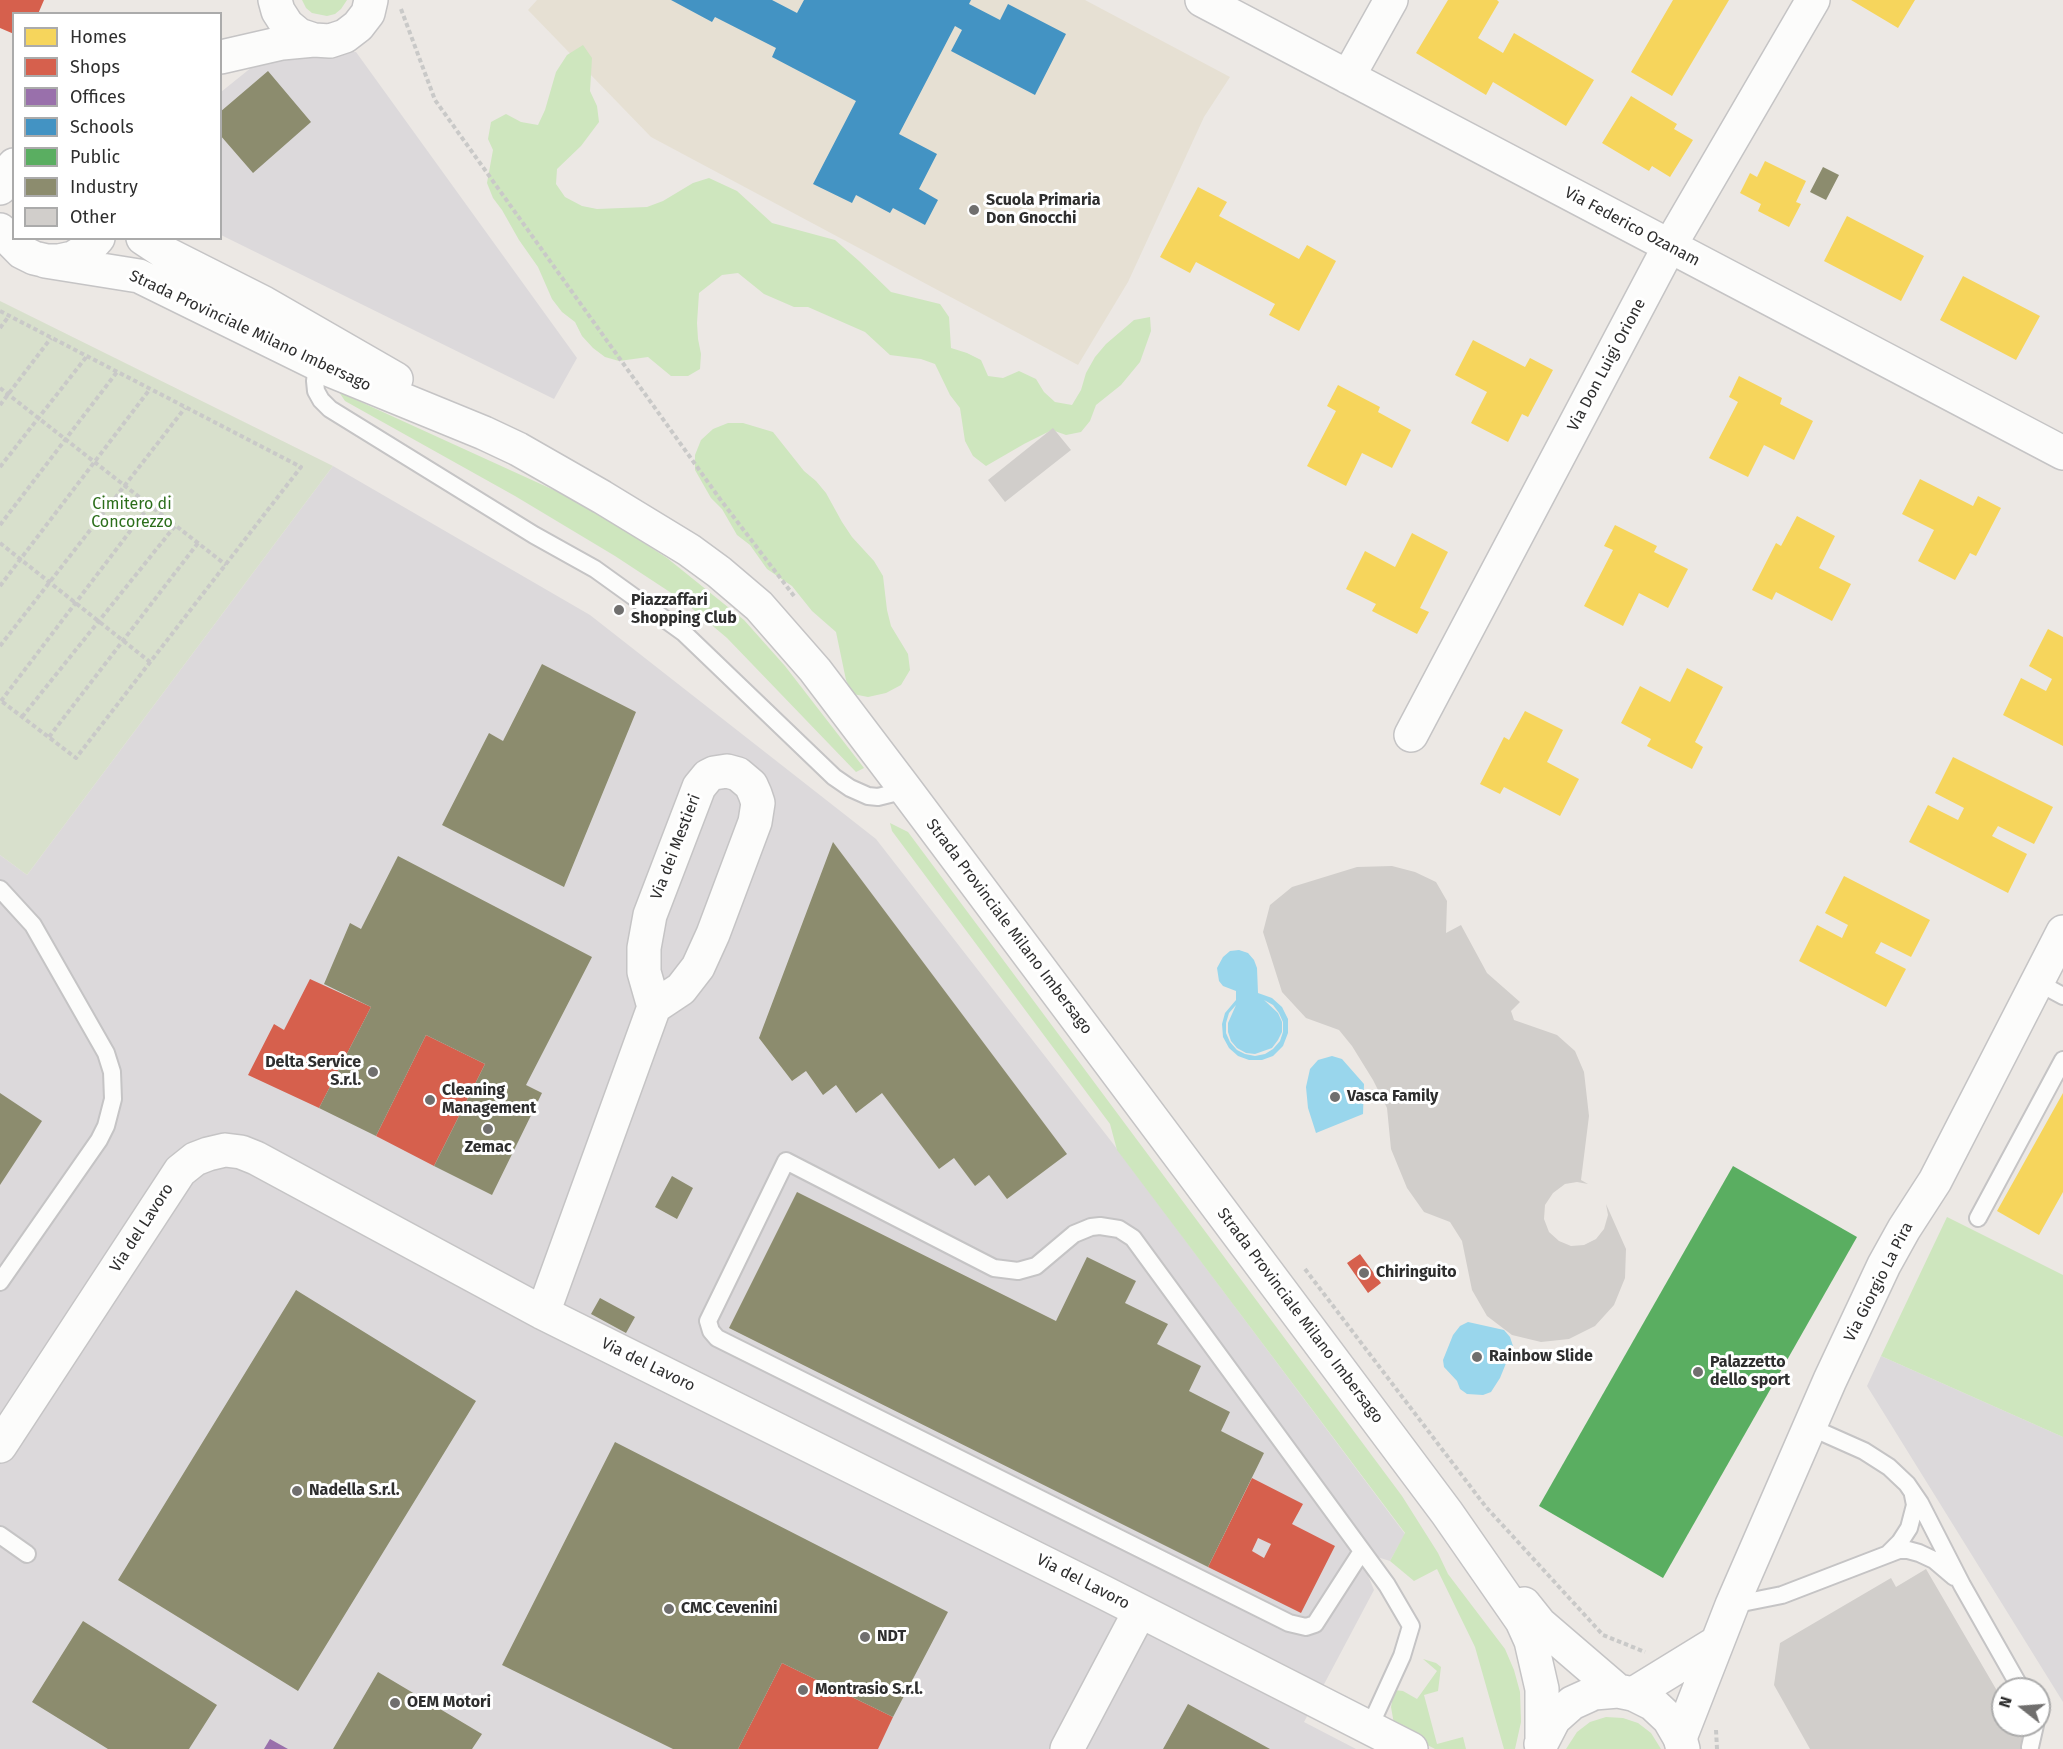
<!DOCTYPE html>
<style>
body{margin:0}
#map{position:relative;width:2063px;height:1749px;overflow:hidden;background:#ece8e4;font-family:"Fira Sans",sans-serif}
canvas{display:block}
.legend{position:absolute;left:12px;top:12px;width:210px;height:228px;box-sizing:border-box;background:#fff;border:2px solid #ababab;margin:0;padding:8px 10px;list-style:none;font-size:18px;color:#2e2e2e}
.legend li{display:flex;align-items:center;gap:12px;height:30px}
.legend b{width:30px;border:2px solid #ababab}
.north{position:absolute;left:1991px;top:1677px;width:60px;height:60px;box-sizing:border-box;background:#fff;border:2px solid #ababab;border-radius:50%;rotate:287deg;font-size:16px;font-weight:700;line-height:24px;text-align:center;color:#2e2e2e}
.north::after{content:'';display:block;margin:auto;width:21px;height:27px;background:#706f6e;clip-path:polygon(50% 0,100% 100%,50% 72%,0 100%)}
</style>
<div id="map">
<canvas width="2063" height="1749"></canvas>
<ul class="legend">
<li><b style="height:16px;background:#f6d55c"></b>Homes</li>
<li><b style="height:16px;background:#d6604d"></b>Shops</li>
<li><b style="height:16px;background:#9970ab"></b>Offices</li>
<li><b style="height:16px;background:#4393c3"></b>Schools</li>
<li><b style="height:16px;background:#5aae61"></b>Public</li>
<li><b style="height:16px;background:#8c8c6e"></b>Industry</li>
<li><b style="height:16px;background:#d1cecb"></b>Other</li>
</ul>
<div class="north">N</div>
</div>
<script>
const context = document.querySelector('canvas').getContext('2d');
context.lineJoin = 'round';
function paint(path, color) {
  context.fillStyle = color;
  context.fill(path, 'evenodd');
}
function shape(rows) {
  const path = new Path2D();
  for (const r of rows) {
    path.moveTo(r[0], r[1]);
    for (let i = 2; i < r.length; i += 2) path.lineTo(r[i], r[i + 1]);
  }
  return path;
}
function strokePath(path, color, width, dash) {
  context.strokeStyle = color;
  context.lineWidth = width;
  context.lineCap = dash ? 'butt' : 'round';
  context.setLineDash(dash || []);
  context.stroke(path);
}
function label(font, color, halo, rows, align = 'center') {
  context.font = font + ' "Fira Sans",sans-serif';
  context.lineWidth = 6;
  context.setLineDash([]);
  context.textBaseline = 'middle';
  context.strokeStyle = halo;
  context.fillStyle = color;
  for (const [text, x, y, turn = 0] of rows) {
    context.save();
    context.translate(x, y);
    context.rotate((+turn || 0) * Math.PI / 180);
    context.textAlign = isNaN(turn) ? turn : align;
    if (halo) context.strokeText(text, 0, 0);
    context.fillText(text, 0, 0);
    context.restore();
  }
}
paint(shape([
 [356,52,577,358,554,399,221,235,221,92,252,67,309,53],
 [333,466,590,615,876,839,1111,1141,1405,1534,1390,1561,1374,1556,1367,1573,1374,1590,1304,1722,1356,1749,0,1749,0,855,27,875],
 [1881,1356,2063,1437,2063,1702,1867,1386]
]), '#dcd9db');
paint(shape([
 [537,0,1085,0,1230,77,1204,117,1128,282,1078,365,651,137,528,10]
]), '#e6e0d3');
paint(shape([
 [302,0,347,0,341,9,335,14,327,16,312,13,306,8],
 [583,45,592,58,590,91,597,106,599,122,581,146,557,169,556,184,565,197,582,206,597,209,647,207,663,201,693,183,709,178,737,191,772,223,835,240,859,261,891,292,940,304,949,317,951,348,967,353,981,360,988,376,1003,378,1019,371,1036,379,1044,392,1055,402,1072,405,1081,390,1086,373,1095,357,1106,344,1134,320,1150,317,1151,331,1140,362,1121,385,1096,405,1090,421,1081,432,1066,435,1052,430,1024,444,986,466,973,456,965,441,960,408,950,395,935,364,921,359,890,355,865,332,808,307,794,307,764,294,738,273,722,275,699,293,697,323,698,339,701,354,700,369,688,376,671,376,648,357,619,361,605,357,593,348,582,336,575,322,562,312,552,299,538,267,519,240,502,210,493,198,487,183,493,150,488,139,491,122,506,114,521,122,538,125,545,110,556,72,567,55],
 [339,392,556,491,607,519,667,558,744,620,785,666,864,768,856,772,727,638,682,600,615,556,515,496,345,401],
 [728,423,743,423,773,432,804,471,816,481,826,493,842,522,852,537,874,561,883,576,887,610,891,626,908,654,910,670,901,685,886,693,868,697,853,694,846,680,836,632,812,611,792,586,767,569,750,545,737,535,722,509,711,498,695,470,695,455,701,440,713,429],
 [890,823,908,832,1402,1496,1438,1553,1448,1574,1505,1649,1514,1670,1520,1692,1521,1722,1515,1749,1504,1749,1475,1647,1437,1569,1414,1581,1390,1561,1405,1533,1117,1150,1110,1124,892,831],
 [1947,1217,2063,1275,2063,1437,1881,1356],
 [1423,1659,1436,1663,1441,1667,1438,1691,1424,1695,1437,1744,1463,1737,1466,1749,1435,1749,1401,1731,1394,1724,1391,1707,1394,1690,1403,1691,1417,1699,1437,1671],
 [1606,1717,1623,1718,1638,1723,1651,1733,1661,1749,1566,1749,1577,1732,1590,1722]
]), '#cee6be');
paint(shape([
 [0,301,333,466,27,875,0,855]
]), '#d8e0cc');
paint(shape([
 [1239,950,1248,953,1254,960,1257,968,1258,993,1272,998,1282,1007,1288,1019,1288,1033,1283,1046,1273,1056,1262,1060,1249,1060,1238,1056,1229,1048,1223,1037,1222,1024,1225,1013,1236,1000,1236,991,1223,986,1219,981,1217,968,1223,957,1230,951],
 [1264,1000,1273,1005,1279,1013,1283,1022,1283,1032,1280,1041,1273,1049,1265,1054,1255,1056,1245,1054,1237,1050,1230,1042,1226,1033,1226,1023,1229,1013,1236,1005,1228,1023,1228,1032,1231,1041,1237,1048,1246,1053,1255,1054,1272,1048,1278,1040,1282,1032,1282,1022,1278,1013],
 [1332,1056,1342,1059,1364,1084,1363,1114,1316,1133,1308,1108,1306,1087,1310,1069,1318,1060],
 [1468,1322,1504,1330,1510,1337,1513,1346,1500,1378,1491,1392,1483,1395,1467,1394,1460,1389,1457,1381,1444,1367,1443,1360,1453,1335,1460,1326]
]), '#99d6ec');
paint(shape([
 [1448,0,1497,0,1499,2,1478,38,1503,53,1514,33,1594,80,1566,126,1493,82,1486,95,1416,53],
 [1673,0,1729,0,1672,96,1631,72],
 [1851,0,1915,0,1898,28],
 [1631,96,1677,124,1674,129,1693,140,1670,177,1652,166,1649,171,1602,143],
 [1765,161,1806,181,1796,202,1801,204,1789,227,1758,211,1761,204,1740,193,1750,173,1757,177],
 [1198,187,1227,202,1219,216,1299,259,1307,245,1336,261,1299,331,1269,315,1275,304,1196,262,1190,273,1160,257],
 [1847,216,1924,256,1901,301,1824,261],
 [1963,276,2040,316,2016,360,1940,320],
 [1473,340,1525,367,1530,358,1553,370,1528,417,1522,414,1508,442,1471,423,1487,392,1455,375],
 [1739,376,1782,398,1780,404,1813,421,1794,460,1764,445,1748,477,1709,458,1738,402,1729,397],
 [1338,385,1380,407,1378,412,1411,430,1392,468,1362,453,1346,486,1307,466,1336,411,1327,406],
 [1920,479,1973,506,1978,496,2001,508,1976,556,1970,553,1955,580,1918,561,1934,530,1902,514],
 [1797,516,1835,536,1819,568,1851,584,1832,621,1776,592,1772,600,1752,590,1776,543,1781,546],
 [1615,525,1657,546,1654,552,1688,569,1668,608,1639,593,1623,626,1584,606,1613,550,1604,546],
 [1412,533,1448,552,1420,608,1429,612,1417,634,1372,611,1376,604,1346,589,1365,551,1395,567],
 [2048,629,2063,637,2063,746,2003,715,2021,678,2046,691,2052,679,2029,666],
 [1687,668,1723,687,1695,742,1703,747,1692,769,1647,746,1651,739,1621,723,1640,686,1670,702],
 [1525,711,1563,730,1547,762,1579,779,1560,816,1504,787,1500,794,1480,784,1504,737,1509,740],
 [1953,757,2053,807,2034,844,1998,826,1992,836,2027,854,2008,893,1909,842,1928,805,1958,820,1964,808,1935,793],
 [1844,876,1930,920,1911,957,1881,942,1875,953,1906,969,1886,1007,1799,961,1817,925,1842,938,1848,925,1825,913],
 [2063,1093,2063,1192,2039,1235,1997,1211]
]), '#f6d55c');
paint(shape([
 [0,0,44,0,38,14,14,14,14,34,0,28],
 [310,979,371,1007,319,1108,248,1075,274,1024,284,1030],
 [426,1035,485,1064,434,1166,376,1136],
 [1360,1254,1381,1283,1368,1293,1347,1263],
 [1252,1478,1303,1504,1292,1524,1335,1546,1301,1613,1208,1567],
 [1258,1538,1271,1544,1264,1558,1252,1551],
 [782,1663,893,1717,878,1749,738,1749]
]), '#d6604d');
paint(shape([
 [270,1739,288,1749,264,1749]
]), '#9970ab');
paint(shape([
 [671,0,772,0,797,13,804,0,971,0,969,4,1000,20,1008,4,1066,34,1035,95,951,51,962,30,955,26,899,134,937,154,919,189,938,200,925,225,893,208,890,213,856,195,852,203,813,184,856,101,772,57,776,48,715,17,712,22]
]), '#4393c3');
paint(shape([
 [1733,1166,1857,1237,1663,1578,1539,1506]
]), '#5aae61');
paint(shape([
 [268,71,311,122,253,173,220,135,220,112],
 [1823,167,1839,175,1826,200,1810,192],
 [542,664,636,712,564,887,442,825,489,733,503,741],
 [833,842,1067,1154,1007,1199,989,1175,975,1186,954,1158,939,1169,882,1093,856,1113,836,1085,823,1095,806,1071,792,1081,759,1038],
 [398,856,592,957,526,1085,542,1093,492,1195,434,1166,485,1064,426,1035,376,1136,319,1108,371,1007,324,984,350,923,361,929],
 [0,1093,42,1121,0,1185],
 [672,1176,693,1188,677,1219,655,1207],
 [797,1192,1056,1321,1087,1257,1136,1281,1125,1303,1168,1324,1157,1344,1201,1366,1189,1391,1230,1412,1221,1431,1264,1453,1208,1567,729,1328],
 [296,1290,476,1401,298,1691,118,1580],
 [600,1298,635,1317,626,1333,591,1314],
 [615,1442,948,1612,893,1717,782,1663,738,1749,673,1749,502,1665],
 [83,1621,217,1705,189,1749,108,1749,32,1702],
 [378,1672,482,1734,472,1749,333,1749],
 [1188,1704,1270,1749,1163,1749]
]), '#8c8c6e');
paint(shape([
 [1053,428,1071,450,1005,502,988,480],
 [1392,866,1415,872,1436,882,1447,901,1446,933,1461,925,1487,973,1520,1002,1511,1011,1514,1020,1557,1035,1575,1051,1584,1072,1589,1116,1581,1180,1588,1184,1577,1182,1565,1184,1553,1193,1545,1205,1544,1219,1549,1232,1559,1241,1571,1246,1584,1245,1596,1239,1604,1229,1608,1215,1606,1204,1626,1249,1625,1278,1614,1305,1595,1326,1569,1339,1541,1342,1512,1335,1487,1316,1472,1290,1462,1241,1450,1222,1424,1212,1407,1188,1391,1149,1387,1108,1373,1080,1352,1046,1339,1030,1306,1018,1282,992,1263,932,1270,905,1292,887,1357,867],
 [1926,1569,2003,1701,2003,1725,2017,1725,2031,1749,1810,1749,1774,1685,1780,1643,1891,1578,1896,1587]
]), '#d1cecb');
const lane = shape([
 [317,364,315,381,316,391,321,400,330,409,534,535,595,569,684,633,834,777,850,788,868,796,878,797,906,790],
 [0,889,33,925,106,1053,112,1072,113,1099,106,1126,99,1140,0,1282],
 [2037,982,2063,996],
 [1978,1218,2063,1060],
 [1810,1427,1864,1451,1889,1467,1907,1484,1920,1503,1962,1585,2021,1689],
 [0,1535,27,1554],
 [1362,1551,1315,1624,1306,1627,1289,1623,717,1338,711,1331,708,1321,786,1161,994,1268,1018,1271,1036,1266,1074,1234,1091,1227,1100,1226,1119,1229,1133,1238,1387,1585,1411,1626,1402,1656,1370,1726],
 [1889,1553,1900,1542,1909,1528,1915,1505,1913,1495],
 [1732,1605,1782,1595,1899,1550,1908,1550,1919,1553,1934,1560,1954,1577],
 [2030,1747,2035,1725]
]);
const street = shape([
 [1202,0,2063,453],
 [1348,77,1391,0],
 [1411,735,1669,247,1813,0],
 [543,1313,654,1007,644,972,644,948,650,915,699,787,708,776,714,773,727,771,738,774,751,785,755,794,758,803,755,822,713,934,698,967,681,989,654,1007],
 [0,1446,180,1171,195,1159,208,1154,225,1150,241,1152,256,1158,543,1313,1103,1592,1411,1749],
 [1633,1694,1716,1643],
 [1680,1738,1732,1605,1830,1380,1884,1265,1904,1229,1935,1181,2063,932],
 [1067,1749,1140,1611]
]);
const secondary = shape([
 [275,0,278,11,287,25,299,35,314,40,330,41,345,36,358,26,368,13,371,0],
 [221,57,282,43,314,40],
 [0,188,7,173,14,165],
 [0,230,22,252,34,258,47,261,59,261,73,258,89,248,98,238],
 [143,238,167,254,264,303,396,379],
 [45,261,139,276,330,370,484,433,518,449,602,497,689,550,719,572,759,606,815,670,906,790,1447,1513,1522,1621,1531,1641,1542,1689,1542,1740],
 [1524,1604,1540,1624,1618,1691],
 [1541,1744,1554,1719,1572,1703,1594,1693,1618,1691,1633,1694,1653,1704,1669,1719,1680,1738,1683,1749]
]);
strokePath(lane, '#c5c4c5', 20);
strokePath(street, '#c5c4c5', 36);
strokePath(secondary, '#c5c4c5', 36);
strokePath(shape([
 [401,9,435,100,720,499,794,596],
 [0,311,301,467,76,758,0,700],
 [0,328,9,316],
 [0,388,226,565],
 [0,405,51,338],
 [0,467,87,356],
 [0,525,117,372],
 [0,543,150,662],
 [0,586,150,389],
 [0,646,185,408],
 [1,701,150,505],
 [22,717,175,526],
 [49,737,198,543],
 [1305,1269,1486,1507,1603,1635,1645,1652],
 [1716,1730,1717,1749]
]), '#c9c9c8', 4, [4.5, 3]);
strokePath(lane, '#fcfcfb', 16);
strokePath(street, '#fcfcfb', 33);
strokePath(secondary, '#fcfcfb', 33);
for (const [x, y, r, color] of [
 [974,210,6,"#706f6e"],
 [619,610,6,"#706f6e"],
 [373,1072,6,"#706f6e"],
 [1335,1097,6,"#706f6e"],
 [430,1100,6,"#706f6e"],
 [488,1129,6,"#706f6e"],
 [1364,1273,6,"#706f6e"],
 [1477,1357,6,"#706f6e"],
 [1698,1372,6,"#706f6e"],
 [297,1491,6,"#706f6e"],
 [669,1609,6,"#706f6e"],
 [865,1637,6,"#706f6e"],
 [803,1690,6,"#706f6e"],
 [395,1703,6,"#706f6e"]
]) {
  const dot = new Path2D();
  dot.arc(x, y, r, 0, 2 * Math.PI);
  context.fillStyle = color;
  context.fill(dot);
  strokePath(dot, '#fff', 2);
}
label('bold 16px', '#2e2e2e', '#fff', [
 ["Scuola Primaria",986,201],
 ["Don Gnocchi",986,219],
 ["Piazzaffari",631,601],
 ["Shopping Club",631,619],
 ["Delta Service",361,1063,"right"],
 ["S.r.l.",361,1081,"right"],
 ["Cleaning",442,1091],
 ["Management",442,1109],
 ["Vasca Family",1347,1097],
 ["Zemac",488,1148,"center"],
 ["Chiringuito",1376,1273],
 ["Rainbow Slide",1489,1357],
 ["Palazzetto",1710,1363],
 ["dello sport",1710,1381],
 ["Nadella S.r.l.",309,1491],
 ["CMC Cevenini",681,1609],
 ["NDT",877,1637],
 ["Montrasio S.r.l.",815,1690],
 ["OEM Motori",407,1703]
], 'left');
label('16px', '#2e2e2e', '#fff', [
 ["Via Federico Ozanam",1632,227,28],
 ["Strada Provinciale Milano Imbersago",250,331,25],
 ["Via Don Luigi Orione",1607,365,-62],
 ["Via dei Mestieri",676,847,-69],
 ["Strada Provinciale Milano Imbersago",1009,927,53],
 ["Via del Lavoro",142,1228,-57],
 ["Via Giorgio La Pira",1879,1282,-63],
 ["Strada Provinciale Milano Imbersago",1300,1316,53],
 ["Via del Lavoro",648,1365,26],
 ["Via del Lavoro",1083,1582,27]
]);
label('16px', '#2c6e1b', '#fff', [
 ["Cimitero di",132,505],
 ["Concorezzo",132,523]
]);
</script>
